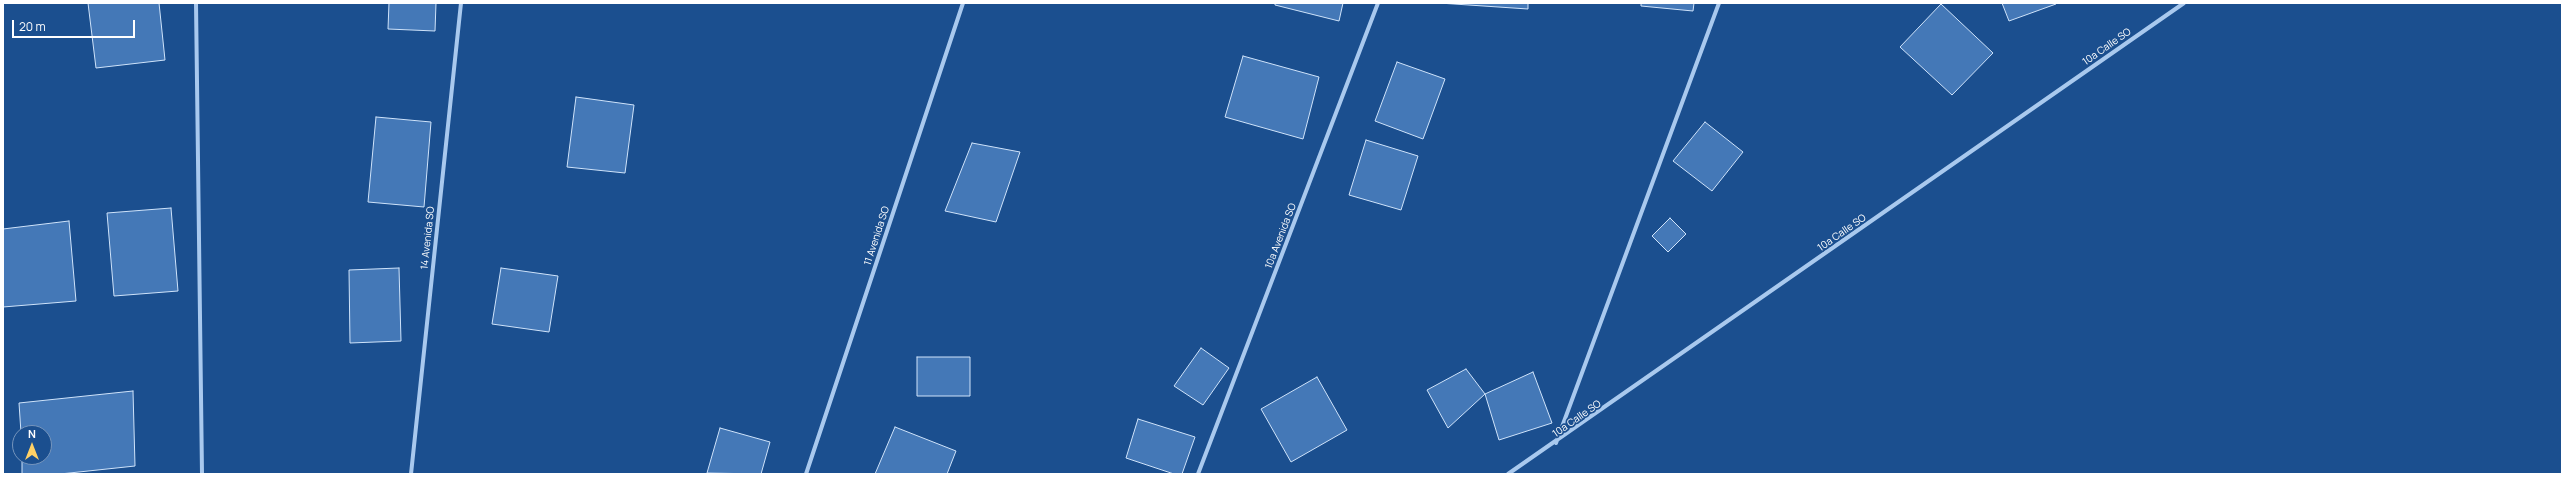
<!DOCTYPE html>
<style>
body{margin:0}
#map{position:relative;width:2565px;height:477px;overflow:hidden;background:#1b4f8f;font-family:Manrope,sans-serif}
canvas{display:block}
.frame{position:absolute;inset:0;border:4px solid #fff;pointer-events:none}
.north{position:absolute;left:12px;top:425px;width:40px;height:40px;box-sizing:border-box;background:#1b4f8f;border:1px solid #7695bc;border-radius:50%;rotate:0deg;font-size:11px;font-weight:700;line-height:16px;text-align:center;color:#fff}
.north::after{content:'';display:block;margin:auto;width:14px;height:18px;background:#ffd166;clip-path:polygon(50% 0,100% 100%,50% 72%,0 100%)}
.scale{position:absolute;left:12px;top:20px;width:123px;height:18px;box-sizing:border-box;border:2px solid #fff;border-top:0;padding-left:5px;font-size:12px;line-height:14px;white-space:nowrap;color:#fff;-webkit-text-stroke:3px #1b4f8f;paint-order:stroke}
</style>
<div id="map">
<canvas width="2565" height="477"></canvas>
<div class="frame"></div>
<div class="north">N</div>
<div class="scale">20 m</div>
</div>
<script>
const context = document.querySelector('canvas').getContext('2d');
context.lineJoin = 'round';
function paint(path, color) {
  context.fillStyle = color;
  context.fill(path, 'evenodd');
}
function shape(rows) {
  const path = new Path2D();
  for (const r of rows) {
    path.moveTo(r[0], r[1]);
    for (let i = 2; i < r.length; i += 2) path.lineTo(r[i], r[i + 1]);
  }
  return path;
}
function strokePath(path, color, width, dash) {
  context.strokeStyle = color;
  context.lineWidth = width;
  context.lineCap = dash ? 'butt' : 'round';
  context.setLineDash(dash || []);
  context.stroke(path);
}
function label(font, color, halo, rows, align = 'center') {
  context.font = font + ' Manrope,sans-serif';
  context.lineWidth = 3.5;
  context.setLineDash([]);
  context.textBaseline = 'middle';
  context.strokeStyle = halo;
  context.fillStyle = color;
  for (const [text, x, y, turn = 0] of rows) {
    context.save();
    context.translate(x, y);
    context.rotate((+turn || 0) * Math.PI / 180);
    context.textAlign = isNaN(turn) ? turn : align;
    if (halo) context.strokeText(text, 0, 0);
    context.fillText(text, 0, 0);
    context.restore();
  }
}
const building = shape([
 [88,3,159,3,165,60,96,68,88,3],
 [389,3,436,3,435,31,388,29,389,3],
 [1275,3,1343,3,1339,21,1275,5,1275,3],
 [1439,3,1528,3,1528,9,1439,3],
 [1641,3,1694,3,1693,11,1641,6,1641,3],
 [2002,3,2056,3,2056,4,2009,21,2002,3],
 [1941,4,1993,53,1952,95,1900,47,1941,4],
 [1243,56,1319,77,1303,139,1225,117,1243,56],
 [1397,62,1445,79,1423,139,1375,121,1397,62],
 [576,97,634,105,625,173,567,167,576,97],
 [376,117,431,122,424,207,368,202,376,117],
 [1705,122,1743,152,1712,191,1673,161,1705,122],
 [1366,140,1418,156,1401,210,1349,195,1366,140],
 [972,143,1020,152,996,222,945,211,972,143],
 [171,208,178,291,114,296,107,213,171,208],
 [1670,218,1686,234,1668,252,1652,236,1670,218],
 [69,221,76,301,3,307,3,229,69,221],
 [399,268,401,341,350,343,349,270,399,268],
 [501,268,558,276,549,332,492,324,501,268],
 [1201,348,1229,368,1203,405,1174,386,1201,348],
 [917,357,970,357,970,396,917,396,917,357],
 [1466,369,1485,394,1448,428,1427,390,1466,369],
 [1533,372,1552,423,1499,440,1485,394,1533,372],
 [1317,377,1347,430,1291,462,1261,409,1317,377],
 [133,391,135,466,60,474,22,474,22,457,44,457,44,433,21,433,19,403,133,391],
 [1138,419,1195,437,1182,474,1174,474,1126,458,1138,419],
 [895,427,956,451,947,474,875,474,895,427],
 [720,428,770,442,761,474,707,473,720,428]
]);
paint(building, '#4478b7');
strokePath(building, '#cfe3fa', 1);
strokePath(shape([
 [196,3,202,474],
 [1556,443,1719,3],
 [411,474,461,3],
 [806,474,963,3],
 [1198,474,1378,3],
 [1508,474,2184,3]
]), '#a9c9ee', 4);
label('10px', '#fff', '#1b4f8f', [
 ["10a Calle SO",2107,47,-35],
 ["10a Calle SO",1842,233,-35],
 ["11 Avenida SO",877,236,-72],
 ["10a Avenida SO",1281,236,-69],
 ["14 Avenida SO",428,238,-84],
 ["10a Calle SO",1577,419,-35]
]);
</script>
